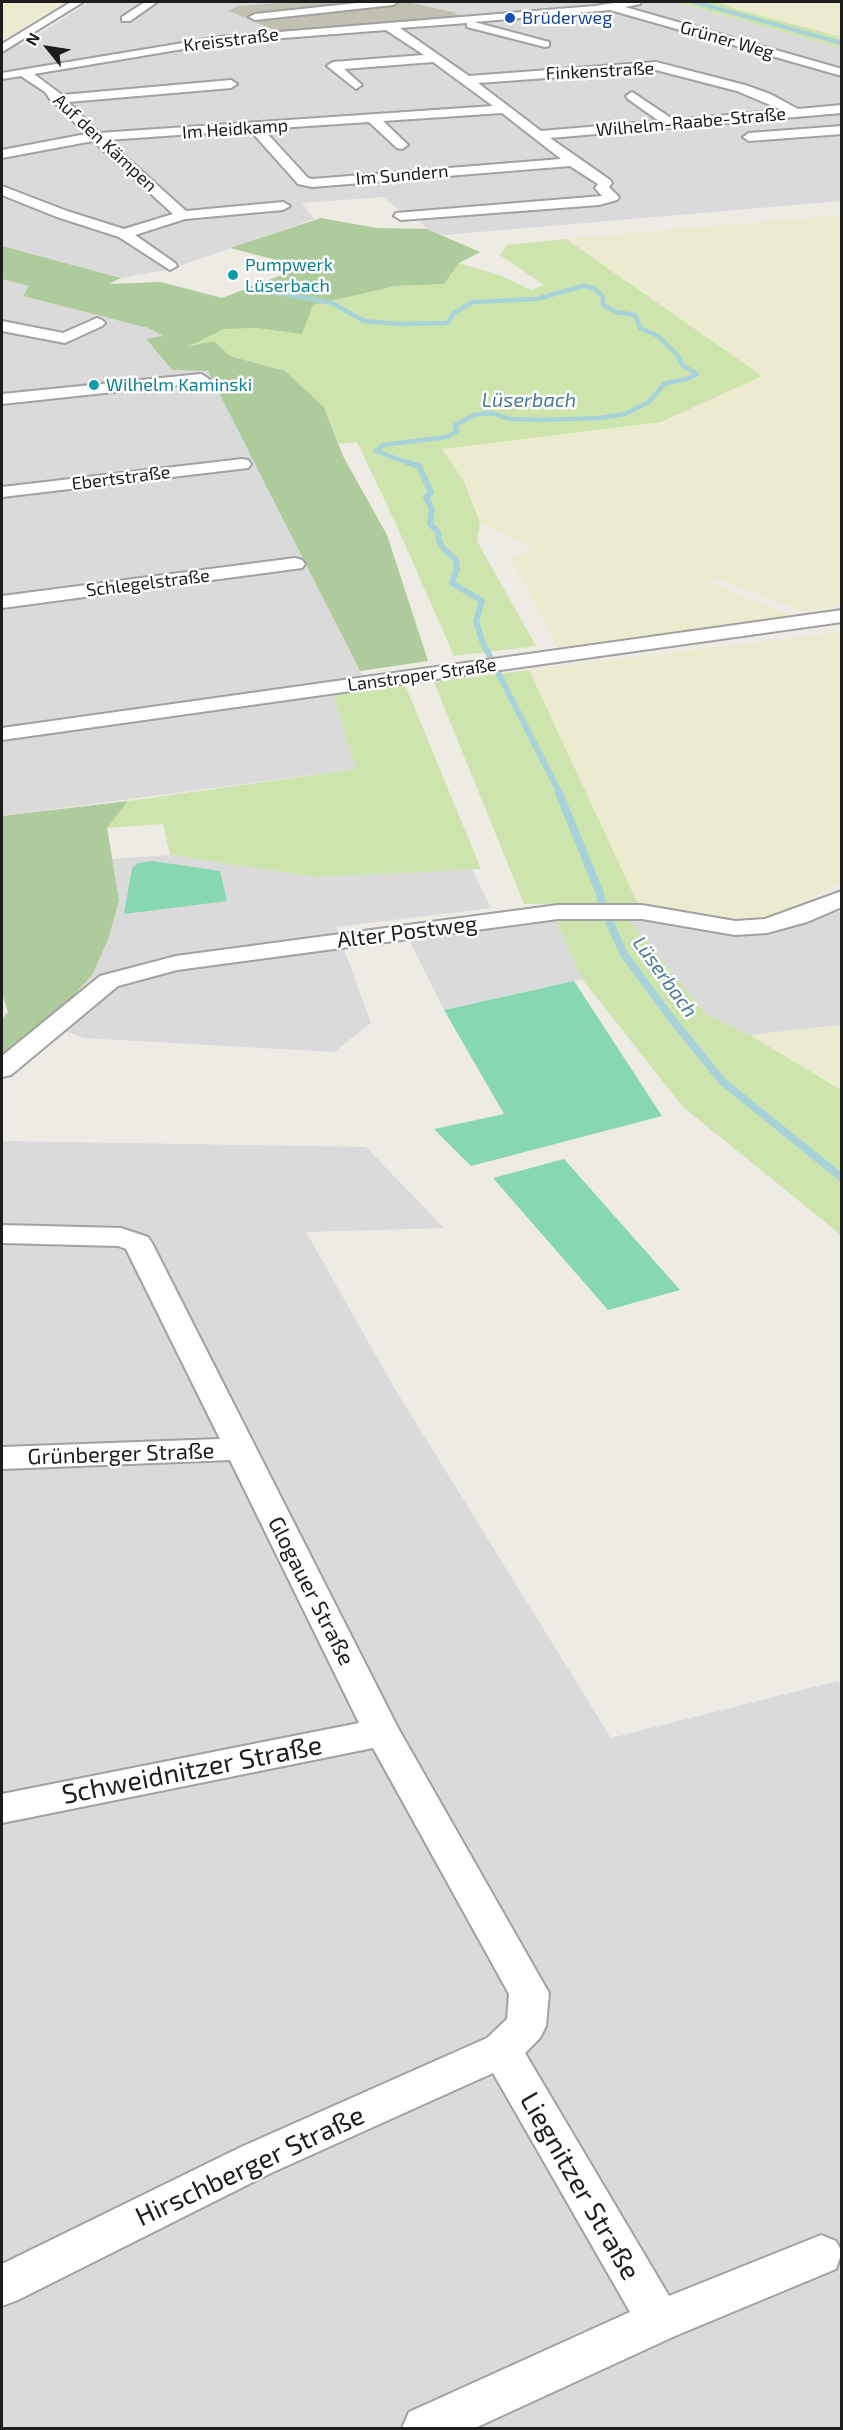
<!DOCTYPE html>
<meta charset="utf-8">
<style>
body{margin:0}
#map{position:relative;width:843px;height:2430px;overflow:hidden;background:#eeeae4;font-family:"Exo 2",sans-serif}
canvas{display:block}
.frame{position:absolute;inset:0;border:3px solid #1d1d1d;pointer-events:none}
.north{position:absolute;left:18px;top:18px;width:60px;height:60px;-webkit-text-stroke:4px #fff;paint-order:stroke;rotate:300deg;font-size:16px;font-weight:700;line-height:24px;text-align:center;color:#1d1d1d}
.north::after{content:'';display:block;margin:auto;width:21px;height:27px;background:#1d1d1d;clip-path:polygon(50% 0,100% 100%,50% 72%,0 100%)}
</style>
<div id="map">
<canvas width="843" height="2430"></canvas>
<div class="frame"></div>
<div class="north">N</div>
</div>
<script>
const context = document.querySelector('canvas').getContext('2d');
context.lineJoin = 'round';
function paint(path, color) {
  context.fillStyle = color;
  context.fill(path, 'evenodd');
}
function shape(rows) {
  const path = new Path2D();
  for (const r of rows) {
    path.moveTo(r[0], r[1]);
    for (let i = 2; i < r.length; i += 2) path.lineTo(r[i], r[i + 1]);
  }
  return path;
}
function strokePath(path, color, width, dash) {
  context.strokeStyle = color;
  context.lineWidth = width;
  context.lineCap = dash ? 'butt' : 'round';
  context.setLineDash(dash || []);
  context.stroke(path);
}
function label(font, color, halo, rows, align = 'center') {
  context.font = font + ' "Exo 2",sans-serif';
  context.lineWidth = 5;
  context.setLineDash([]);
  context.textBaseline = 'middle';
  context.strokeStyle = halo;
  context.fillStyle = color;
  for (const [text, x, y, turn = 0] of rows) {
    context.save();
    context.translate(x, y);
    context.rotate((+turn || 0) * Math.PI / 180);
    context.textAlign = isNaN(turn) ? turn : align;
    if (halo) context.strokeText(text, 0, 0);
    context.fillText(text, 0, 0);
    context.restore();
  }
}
paint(shape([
 [89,2,676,2,841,48,841,201,444,235,427,229,417,218,399,218,395,213,401,212,383,197,302,203,314,219,171,269,121,278,2,246,2,45,22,45],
 [2,279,30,286,23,295,148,328,164,336,146,340,172,370,208,370,366,683,334,697,356,769,2,816],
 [170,855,315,877,472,869,491,908,336,927,371,1023,334,1052,84,1038,47,1025,93,974,109,937,119,900,112,859],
 [836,906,842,919,841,1025,750,1035,706,1014,629,920,771,932],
 [555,918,582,979,444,1010,408,938],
 [2,1141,366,1147,444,1228,306,1232,395,1389,611,1738,838,1681,841,1687,841,2428,2,2428]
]), '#dbdadb');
paint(shape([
 [292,2,407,2,453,12,459,16,279,32,229,11,238,6]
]), '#c2c0b0');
paint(shape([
 [2,2,47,2,62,4,2,40],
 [718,2,841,2,841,37,733,8],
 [841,215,841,605,805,612,715,578,706,581,794,617,559,650,511,559,533,549,480,523,464,481,441,448,660,422,761,376,566,239],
 [841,632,841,883,776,916,742,922,638,904,529,670],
 [841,1025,841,1090,750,1035]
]), '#ecebd0');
paint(shape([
 [676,2,718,2,733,8,841,37,841,48],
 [566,239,762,376,661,422,442,449,464,481,480,523,477,541,536,646,454,656,396,524,357,442,339,444,324,407,285,371,230,356,214,342,184,348,224,329,258,328,312,305,396,286,444,284,459,263,502,276,531,290,544,285,500,255,507,245],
 [529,670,638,904,524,904,434,682],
 [366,683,406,687,481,869,315,877,170,855,163,824,107,828,128,801,356,769,334,697],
 [555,918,629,920,706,1014,750,1035,841,1090,841,1235,683,1107,582,979]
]), '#cde5ad');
paint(shape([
 [321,218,377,228,427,229,480,252,459,263,444,284,396,286,313,305,302,334,258,328,224,329,187,347,214,341,230,356,285,371,324,407,343,456,387,535,428,661,360,671,208,371,172,370,146,339,163,336,148,328,23,296,29,286,2,279,2,246,121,278,109,284,161,282,222,298,303,267,230,248],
 [128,801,107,828,119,900,109,937,93,974,47,1025,2,1061,2,1019,8,1012,2,994,2,816]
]), '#adcb9b');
paint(shape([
 [152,861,220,871,227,901,124,914,132,868,139,863],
 [574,981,662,1116,471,1166,434,1129,504,1114,444,1010],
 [564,1159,680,1290,608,1310,493,1178]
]), '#87d8b2');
strokePath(shape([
 [694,2,842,43]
]), '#a7d2d9', 4);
strokePath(shape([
 [251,288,332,303,364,321,400,324,447,323,455,312,473,302,537,299,583,286,594,288,603,297,603,305,616,312,635,315,640,328,658,336,677,355,683,366,697,374,687,379,664,384,649,402,625,414,600,418,540,420,511,419,490,413,474,415,455,425,457,431,447,437,383,445,376,451,411,464]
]), '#a7d2d9', 4.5);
strokePath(shape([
 [406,462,419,466,431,492,426,497,432,509,430,524,438,532,439,541,444,549,456,560,457,569,452,583,482,601,476,621,482,641,560,794]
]), '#a7d2d9', 6);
strokePath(shape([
 [559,793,599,891,603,908,624,954,671,1018,723,1082,842,1178]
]), '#a7d2d9', 8);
const minor = shape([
 [71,2,83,2,2,52,2,44,71,2],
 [145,2,157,2,130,21,122,21,122,17,145,2],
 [367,2,398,2,393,5,255,20,249,17,255,14,367,2],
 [620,2,641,2,640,4,625,7,842,69,842,76,610,10,474,22,549,42,549,46,545,47,467,27,467,23,400,28,469,76,656,62,745,85,770,94,798,109,842,105,842,113,550,138,610,180,612,183,609,187,619,197,617,200,599,205,401,220,394,216,396,213,602,196,595,188,598,184,570,166,312,187,298,184,250,130,107,140,186,211,283,202,290,206,283,210,185,219,135,235,175,263,177,266,170,270,119,237,57,217,2,195,2,186,67,211,124,229,173,214,93,141,2,158,2,150,86,134,55,103,52,102,45,92,21,76,2,79,2,73,219,37,595,6,620,2],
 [386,30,424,55,333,62,327,66,356,89,362,85,344,69,433,62,493,106,99,133,68,102,231,88,237,84,231,80,62,95,34,74,219,43,386,30],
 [656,70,737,91,782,110,674,120,632,92,626,96,628,99,659,121,541,131,478,83,656,70],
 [502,113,561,159,312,179,308,178,263,129,369,122,397,148,402,149,408,145,383,121,502,113],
 [842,126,842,134,749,141,743,137,749,133,842,126],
 [97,318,102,320,105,323,102,326,65,343,2,331,2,321,63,333,97,318],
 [201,374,209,379,207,382,2,404,2,394,201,374],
 [242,459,248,460,251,464,248,468,2,497,2,487,242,459],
 [295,558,302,560,305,564,302,568,2,608,2,596,295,558],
 [842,610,842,622,2,740,2,728,842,610],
 [842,891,842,907,807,922,767,933,735,935,642,919,558,919,177,970,118,986,11,1075,2,1077,2,1056,100,976,176,956,558,905,642,905,735,921,765,919,842,891],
 [2,1225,121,1228,148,1237,152,1243,398,1728,549,1993,546,2026,540,2038,525,2053,669,2296,821,2235,836,2241,842,2252,836,2269,675,2336,475,2428,402,2428,409,2412,630,2312,493,2073,271,2173,18,2300,2,2306,2,2264,241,2147,487,2038,507,2019,509,1994,373,1748,2,1823,2,1794,359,1723,230,1460,2,1469,2,1447,220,1439,126,1249,118,1246,2,1243,2,1225]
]);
strokePath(minor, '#a1a1a1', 4);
paint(minor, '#fff');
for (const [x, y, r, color] of [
 [510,18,6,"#1a4fb4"],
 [233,275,6,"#0f9aa8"],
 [94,385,6,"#0f9aa8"]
]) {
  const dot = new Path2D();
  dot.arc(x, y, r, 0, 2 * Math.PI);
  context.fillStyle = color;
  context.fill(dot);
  strokePath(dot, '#fff', 2);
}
label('18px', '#164399', '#fff', [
 ["Brüderweg",522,18]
], 'left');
label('18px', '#1d1d1d', '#fff', [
 ["Kreisstraße",231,40,-7],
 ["Grüner Weg",727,40,16],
 ["Finkenstraße",600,71,-3],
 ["Wilhelm-Raabe-Straße",691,122,-5],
 ["Im Heidkamp",235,129,-4],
 ["Auf den Kämpen",105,143,43],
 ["Im Sundern",402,175,-5],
 ["Ebertstraße",121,478,-7],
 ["Schlegelstraße",148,583,-7],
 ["Lanstroper Straße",422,675,-8]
]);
label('18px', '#0d838f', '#fff', [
 ["Pumpwerk",245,265],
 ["Lüserbach",245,286],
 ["Wilhelm Kaminski",106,385]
], 'left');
label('italic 20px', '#4a7898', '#fff', [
 ["Lüserbach",529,400],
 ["Lüserbach",665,977,54]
]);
label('22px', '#1d1d1d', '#fff', [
 ["Alter Postweg",407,932,-7],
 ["Grünberger Straße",121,1454,-2],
 ["Glogauer Straße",311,1591,63]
]);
label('27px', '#1d1d1d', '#fff', [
 ["Schweidnitzer Straße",192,1770,-11],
 ["Hirschberger Straße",250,2166,-25],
 ["Liegnitzer Straße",580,2186,60]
]);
</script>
